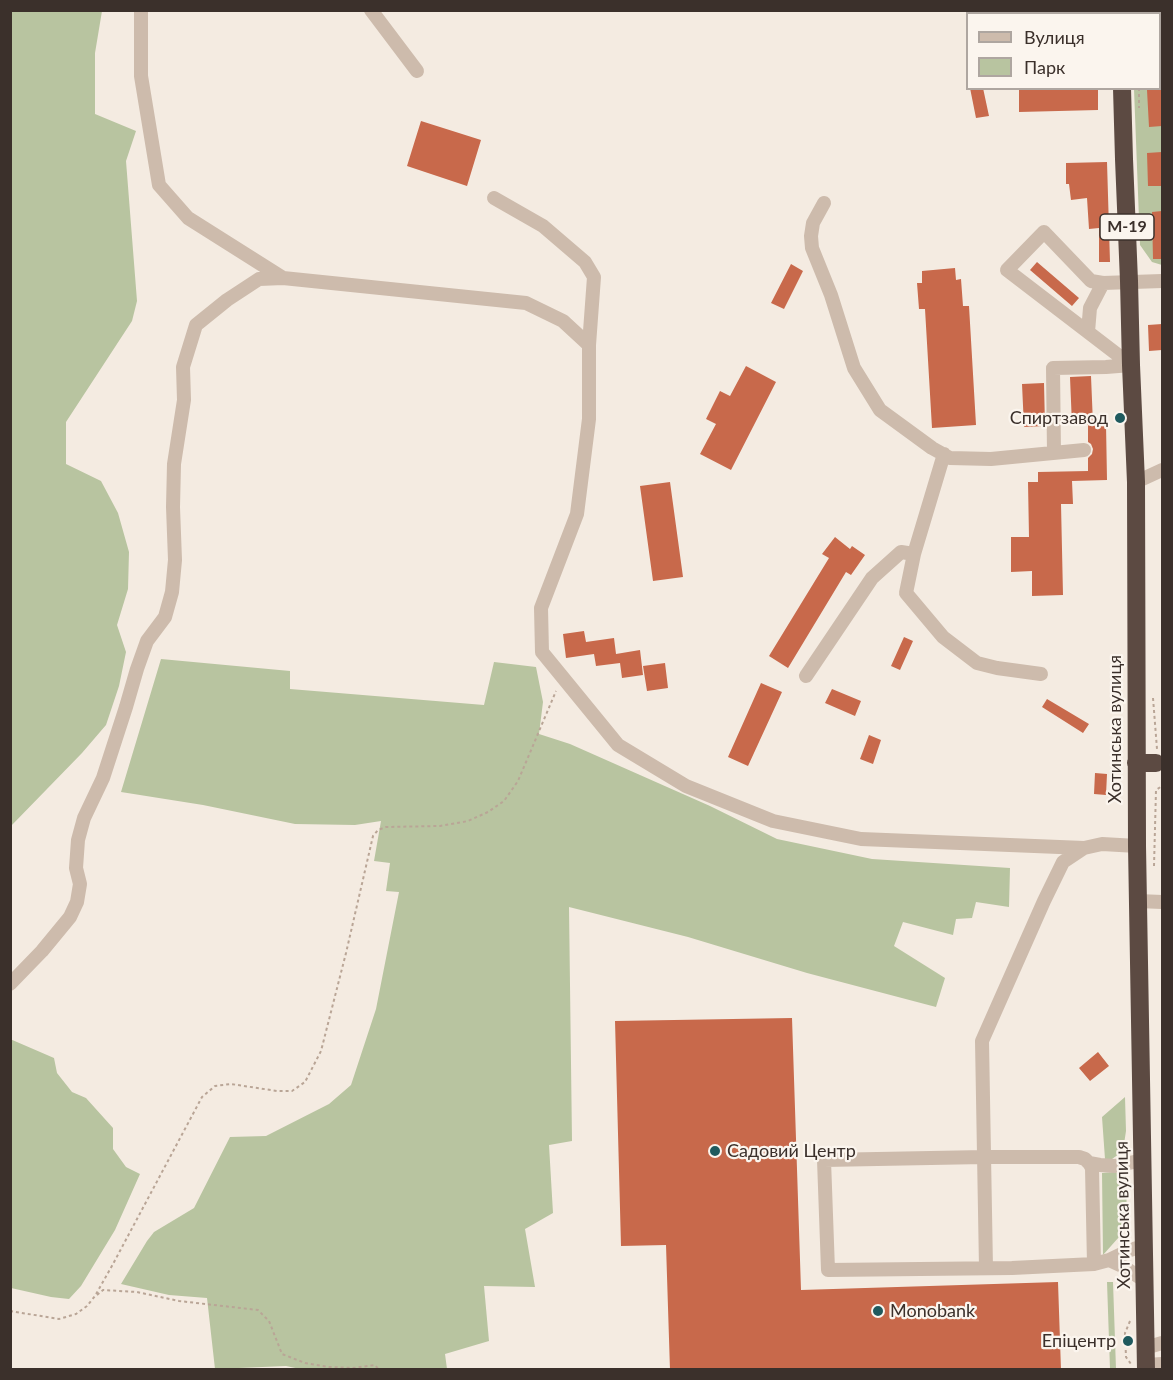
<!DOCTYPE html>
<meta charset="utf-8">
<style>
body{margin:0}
#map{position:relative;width:1173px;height:1380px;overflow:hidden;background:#f4ebe1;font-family:Lato,sans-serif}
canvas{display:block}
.frame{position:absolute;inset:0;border:12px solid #3b302b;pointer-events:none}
.legend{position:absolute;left:966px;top:12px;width:195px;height:78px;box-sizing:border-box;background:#fbf5ee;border:2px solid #aea6a0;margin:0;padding:8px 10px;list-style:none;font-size:18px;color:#3b302b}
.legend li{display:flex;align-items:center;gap:12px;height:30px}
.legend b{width:30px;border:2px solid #aea6a0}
</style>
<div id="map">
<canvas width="1173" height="1380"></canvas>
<div class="frame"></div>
<ul class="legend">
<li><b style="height:8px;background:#cdbbac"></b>Вулиця</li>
<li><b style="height:16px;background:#b8c4a0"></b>Парк</li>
</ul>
</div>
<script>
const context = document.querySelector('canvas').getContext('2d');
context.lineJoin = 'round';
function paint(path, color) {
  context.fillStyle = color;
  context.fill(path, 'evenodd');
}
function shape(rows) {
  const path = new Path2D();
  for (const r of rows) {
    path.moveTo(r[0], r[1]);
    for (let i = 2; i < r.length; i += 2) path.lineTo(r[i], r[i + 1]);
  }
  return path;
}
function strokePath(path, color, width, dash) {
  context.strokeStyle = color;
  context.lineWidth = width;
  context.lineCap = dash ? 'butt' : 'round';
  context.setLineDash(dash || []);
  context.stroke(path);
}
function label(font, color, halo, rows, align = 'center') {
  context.font = font + ' Lato,sans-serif';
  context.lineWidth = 4.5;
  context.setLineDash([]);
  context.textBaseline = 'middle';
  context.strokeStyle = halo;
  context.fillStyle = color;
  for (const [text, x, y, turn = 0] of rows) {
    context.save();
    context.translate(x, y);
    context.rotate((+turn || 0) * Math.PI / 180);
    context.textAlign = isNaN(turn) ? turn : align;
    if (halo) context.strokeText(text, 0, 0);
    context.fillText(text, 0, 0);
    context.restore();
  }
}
paint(shape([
 [11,10,102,11,95,53,95,114,136,131,126,161,137,301,132,321,66,422,66,464,101,481,118,513,129,552,128,589,117,625,126,652,119,686,106,725,82,753,11,826],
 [1162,69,1162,265,1152,262,1140,245,1134,89,1160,88,1160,71],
 [161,659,290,671,290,689,484,705,494,662,536,667,543,702,539,734,570,744,710,806,777,839,872,859,1010,868,1009,907,976,902,972,918,956,919,953,935,903,922,894,946,945,978,936,1007,807,973,688,937,569,907,572,1141,549,1145,553,1213,525,1229,535,1287,484,1286,489,1341,445,1354,447,1369,305,1370,286,1366,215,1369,207,1298,169,1295,121,1284,147,1241,154,1232,194,1208,230,1137,266,1136,329,1104,351,1085,376,1009,399,892,386,891,390,863,374,861,381,821,355,825,295,824,203,805,121,792],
 [10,1039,54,1058,57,1073,72,1092,86,1098,113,1128,113,1149,126,1167,140,1174,115,1230,81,1286,69,1299,51,1297,11,1288],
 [1125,1097,1126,1131,1124,1144,1119,1154,1112,1159,1105,1159,1102,1117],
 [1126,1171,1127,1228,1103,1255,1102,1173],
 [1107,1282,1113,1282,1116,1369,1110,1369]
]), '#b8c4a0');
paint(shape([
 [970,88,983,88,989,116,976,118],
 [1019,88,1098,88,1098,110,1019,112],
 [1162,89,1162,126,1149,127,1147,90],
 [421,121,481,140,467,186,407,166],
 [1162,152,1162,186,1148,186,1147,153],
 [1107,162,1110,262,1099,262,1099,228,1089,229,1087,198,1071,200,1069,184,1066,184,1066,163],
 [1162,211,1162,259,1153,259,1152,212],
 [1037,262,1079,298,1072,306,1030,270],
 [791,264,803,271,784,309,771,303],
 [955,268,956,280,961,279,963,306,969,306,976,425,932,428,925,309,919,309,917,283,922,283,922,271],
 [1162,324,1162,350,1149,351,1148,325],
 [746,366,776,382,731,470,700,454,716,424,706,419,720,391,730,396],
 [1091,376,1093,424,1106,424,1107,480,1072,481,1073,504,1061,504,1063,595,1032,596,1032,571,1011,572,1011,537,1029,537,1028,482,1038,482,1038,472,1088,471,1088,458,1092,454,1093,449,1091,444,1088,442,1088,425,1072,425,1070,377],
 [1044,383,1045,426,1024,427,1022,384],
 [670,482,683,577,653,581,640,486],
 [835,537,850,549,852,546,865,555,851,575,846,572,788,668,769,656,829,558,822,554],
 [584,631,586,642,614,638,616,654,640,650,643,675,622,678,620,663,596,666,594,654,566,658,563,634],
 [904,637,913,641,900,670,891,666],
 [665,663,668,688,647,691,643,666],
 [761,683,782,692,748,766,728,757],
 [832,689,861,701,855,716,825,703],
 [1047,699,1089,724,1083,733,1042,707],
 [869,735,881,740,873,764,860,759],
 [1095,773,1107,774,1106,795,1094,794],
 [792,1018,801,1290,1058,1282,1061,1370,670,1370,666,1245,621,1246,615,1021],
 [1098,1052,1109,1066,1090,1081,1079,1068]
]), '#c8694b');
strokePath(shape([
 [1160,65,1162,64],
 [1139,88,1139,108],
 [1153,698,1157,749],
 [1154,866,1156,790,1162,786],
 [97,1295,103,1290,137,1292,179,1301,258,1310,269,1321,282,1354,305,1363,329,1367,353,1368,375,1365,379,1370],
 [10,1311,59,1319,76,1314,87,1306,95,1296,113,1264,202,1097,215,1086,231,1084,277,1091,292,1091,305,1082,321,1051,346,953,373,836,378,830,386,827,440,826,468,821,488,812,504,801,518,781,556,691],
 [1130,1321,1125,1333,1126,1357,1131,1364]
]), '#b9a596', 2, [3, 3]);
strokePath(shape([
 [141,10,141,76,159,185,188,218,283,278,526,303,563,321,589,345,589,419,577,514,541,608,542,652,618,745,686,786,773,821,861,839,1084,848,1102,844,1137,846],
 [371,10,417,71],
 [494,198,543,226,585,262,594,277,589,345],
 [824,203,813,223,811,236,812,248,831,295,854,368,880,410,932,448,950,458,991,459,1084,450],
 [1088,332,1090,308,1103,283],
 [1131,365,1007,270,1044,232,1091,281,1103,283,1162,281],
 [1054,453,1053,368,1106,367,1131,365],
 [1136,482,1162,470],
 [914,554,906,593,943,637,977,663,997,668,1041,674],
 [806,676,872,578,901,552,914,554,944,454],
 [1138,901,1162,902],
 [10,984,42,951,70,917,77,902,80,884,76,868,78,840,84,818,103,778,126,707,137,669,147,641,165,617,172,592,175,560,173,507,174,464,184,400,183,367,196,325,227,300,259,279,283,278],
 [1143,1160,1115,1166,1100,1165,1089,1163,1085,1159,1079,1157,984,1157,824,1160,828,1270,1012,1268,1094,1264,1109,1260,1130,1250,1144,1246],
 [1089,1163,1092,1168,1094,1264],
 [1109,1260,1122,1266,1144,1280],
 [986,1268,982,1041,1044,901,1063,862,1084,848],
 [1145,1348,1162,1343],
 [1146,1365,1162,1364]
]), '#cdbbac', 14);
strokePath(shape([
 [1121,10,1121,14],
 [1122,88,1124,159,1129,281,1131,365,1136,482,1137,846,1146,1370],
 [1136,763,1156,763]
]), '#5c4a42', 18);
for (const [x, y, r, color] of [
 [1120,418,6,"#1f5a5e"],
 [715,1151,6,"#1f5a5e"],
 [878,1311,6,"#1f5a5e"],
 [1128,1341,6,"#1f5a5e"]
]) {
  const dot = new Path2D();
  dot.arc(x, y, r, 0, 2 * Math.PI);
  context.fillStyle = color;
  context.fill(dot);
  strokePath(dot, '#fbf5ee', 2);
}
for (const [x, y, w] of [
 [1127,227,54]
]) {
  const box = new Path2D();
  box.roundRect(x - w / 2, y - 13, w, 26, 4.5);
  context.fillStyle = '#fbf5ee';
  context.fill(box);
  strokePath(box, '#3b302b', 1.5);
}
label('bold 16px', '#3b302b', null, [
 ["М-19",1127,227]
]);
label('18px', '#3b302b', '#fbf5ee', [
 ["Спиртзавод",1108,418],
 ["Садовий Центр",727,1151,"left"],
 ["Monobank",890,1311,"left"],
 ["Епіцентр",1116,1341]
], 'right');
label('18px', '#3b302b', '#fbf5ee', [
 ["Хотинська вулиця",1115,729,-90],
 ["Хотинська вулиця",1123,1215,-91]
]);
</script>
